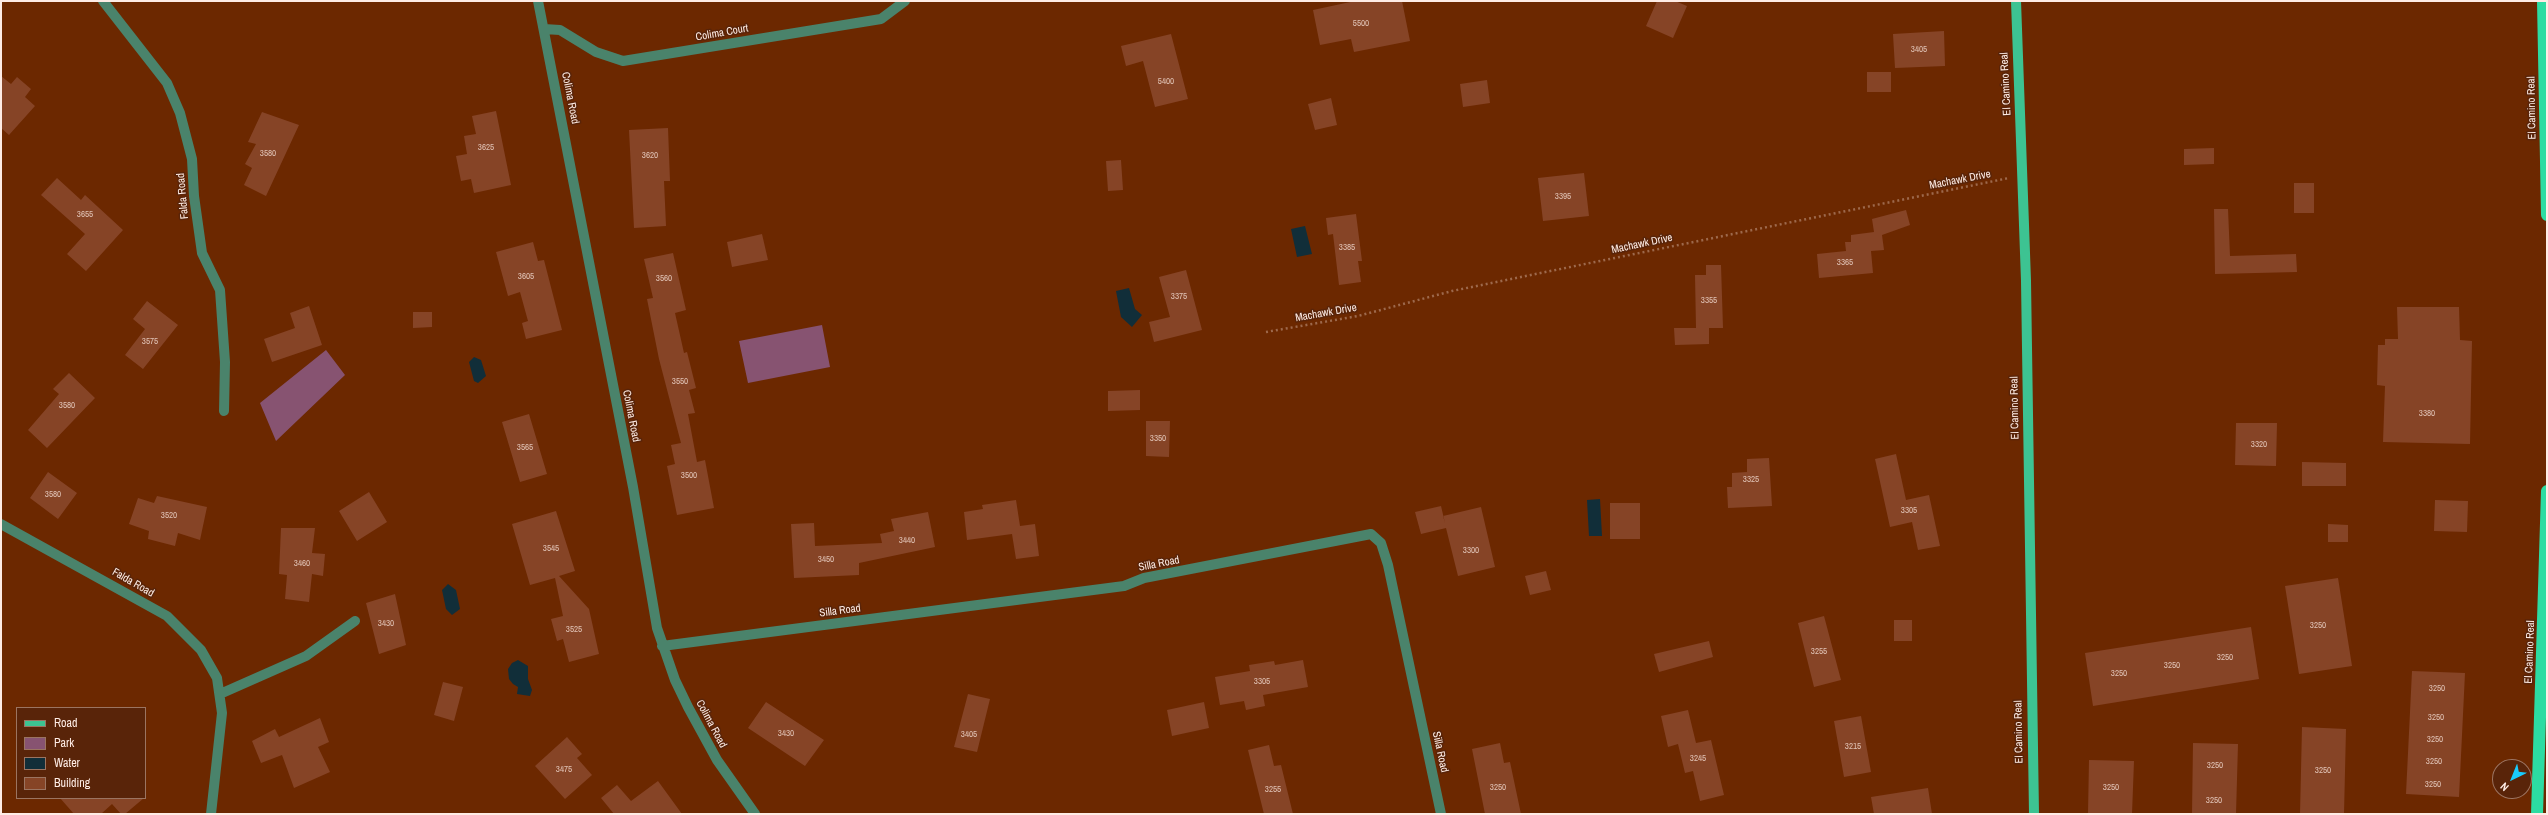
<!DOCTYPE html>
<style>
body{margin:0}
#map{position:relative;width:2548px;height:815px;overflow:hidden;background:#6c2800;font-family:"Archivo Narrow",sans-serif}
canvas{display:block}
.frame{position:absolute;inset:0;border:2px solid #feece5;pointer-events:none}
.legend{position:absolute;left:16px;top:707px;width:130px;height:92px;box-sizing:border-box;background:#592409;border:1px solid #9b7461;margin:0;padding:5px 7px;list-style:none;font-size:12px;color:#feece5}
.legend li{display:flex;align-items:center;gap:8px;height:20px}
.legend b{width:20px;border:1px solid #9b7461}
.north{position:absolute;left:2492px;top:759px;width:40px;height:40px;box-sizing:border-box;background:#592409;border:1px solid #9b7461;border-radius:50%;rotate:223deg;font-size:11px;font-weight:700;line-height:16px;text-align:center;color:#feece5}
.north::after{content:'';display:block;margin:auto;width:14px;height:18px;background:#19cafc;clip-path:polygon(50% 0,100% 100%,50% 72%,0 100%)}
</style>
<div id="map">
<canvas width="2548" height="815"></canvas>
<div class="frame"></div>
<ul class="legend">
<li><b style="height:5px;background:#3dc392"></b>Road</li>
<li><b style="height:11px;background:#875371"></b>Park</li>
<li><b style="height:11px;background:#112e39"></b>Water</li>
<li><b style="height:11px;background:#864426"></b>Building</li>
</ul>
<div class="north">N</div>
</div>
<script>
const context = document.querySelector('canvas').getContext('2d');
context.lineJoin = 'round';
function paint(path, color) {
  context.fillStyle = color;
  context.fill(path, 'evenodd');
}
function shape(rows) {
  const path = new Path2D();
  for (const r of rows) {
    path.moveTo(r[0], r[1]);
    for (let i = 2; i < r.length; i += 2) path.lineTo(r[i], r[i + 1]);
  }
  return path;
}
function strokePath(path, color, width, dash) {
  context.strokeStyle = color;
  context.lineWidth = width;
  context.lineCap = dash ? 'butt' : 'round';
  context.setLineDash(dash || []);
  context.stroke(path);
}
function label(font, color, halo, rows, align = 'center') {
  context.font = font + ' "Archivo Narrow",sans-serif';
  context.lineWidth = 3;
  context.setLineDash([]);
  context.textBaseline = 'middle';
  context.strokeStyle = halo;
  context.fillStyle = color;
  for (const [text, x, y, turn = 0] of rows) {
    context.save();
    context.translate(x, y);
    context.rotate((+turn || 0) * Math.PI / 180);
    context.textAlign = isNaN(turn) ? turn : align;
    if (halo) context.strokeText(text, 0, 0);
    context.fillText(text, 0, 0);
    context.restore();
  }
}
paint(shape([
 [822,325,830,367,748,383,739,341],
 [326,350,345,375,276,441,260,403]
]), '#875371');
paint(shape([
 [1305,226,1312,254,1297,257,1291,229],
 [1129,288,1135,309,1142,315,1132,327,1121,317,1116,291],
 [474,357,481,360,486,376,478,383,474,381,469,362],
 [1600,499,1602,536,1589,536,1587,500],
 [448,584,456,590,460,609,452,615,446,609,442,590],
 [518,660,528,666,528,679,532,690,530,696,517,694,518,687,513,684,509,679,508,669,512,663]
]), '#112e39');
paint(shape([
 [1355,1,1402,1,1410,41,1354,52,1351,39,1320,45,1313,10],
 [1657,1,1675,1,1687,6,1673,38,1646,26],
 [1944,31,1945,66,1895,68,1893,34],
 [1171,34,1188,99,1155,107,1143,61,1126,66,1121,46],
 [1867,72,1891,72,1891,92,1867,92],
 [1,76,11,84,17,77,31,89,25,97,35,106,9,135,1,128],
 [1487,80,1490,103,1463,107,1460,84],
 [1331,98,1337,125,1315,130,1308,104],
 [496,111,511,185,474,193,471,179,461,181,456,156,467,154,464,136,476,134,472,116],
 [262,112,299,125,266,196,244,185,252,168,245,164,256,144,248,142],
 [668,128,670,181,664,181,666,226,634,228,629,130],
 [2214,148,2214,164,2184,165,2184,149],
 [1121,160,1123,190,1108,191,1106,161],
 [1584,173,1589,216,1543,221,1538,178],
 [57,178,81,200,85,195,123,230,86,271,67,254,85,234,41,195],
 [2294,183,2314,183,2314,213,2294,213],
 [2214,209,2228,209,2230,256,2296,254,2297,272,2215,274],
 [1906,210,1910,225,1882,235,1884,250,1871,251,1873,273,1819,278,1817,254,1846,251,1845,242,1851,242,1851,235,1874,232,1872,219],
 [1356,214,1362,261,1358,261,1361,282,1339,285,1333,234,1328,235,1326,218],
 [762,234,768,260,732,267,727,242],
 [533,242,538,261,544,260,562,330,526,339,522,323,528,321,520,292,508,296,496,252],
 [673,253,686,310,675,313,684,353,687,352,696,388,689,390,695,413,688,414,697,462,705,460,714,508,677,515,667,466,675,464,671,445,681,443,659,359,647,299,653,298,644,259],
 [1706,265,1721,265,1723,328,1709,328,1709,344,1675,345,1674,328,1696,328,1695,275,1706,275],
 [1186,270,1202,330,1154,342,1149,322,1170,317,1159,277],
 [147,301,178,325,143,369,125,355,145,329,133,319],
 [309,306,322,345,272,362,264,339,295,328,290,313],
 [2397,307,2459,307,2460,340,2472,341,2470,444,2383,442,2385,386,2377,385,2378,345,2385,345,2385,339,2398,339],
 [413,312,432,312,432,327,413,328],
 [69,373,95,398,47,448,28,430,59,394,53,389],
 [1140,390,1140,410,1108,411,1108,391],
 [529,414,547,474,520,482,502,422],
 [1146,421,1170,421,1169,457,1146,456],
 [2236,423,2277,423,2276,466,2235,465],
 [1896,454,1906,500,1929,495,1940,546,1918,550,1912,522,1890,527,1875,459],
 [1769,458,1772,506,1728,508,1727,487,1732,487,1732,473,1747,472,1747,459],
 [2302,462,2346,463,2346,486,2302,486],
 [48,472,77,493,58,519,30,498],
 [369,492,387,522,357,541,339,511],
 [157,496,207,507,200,540,178,533,175,546,148,539,149,531,129,524,138,498,154,503],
 [1016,500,1020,526,1035,524,1039,556,1016,559,1012,534,967,540,964,512,983,509,982,505],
 [2435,500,2468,501,2467,532,2434,531],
 [1610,503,1640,503,1640,539,1610,539],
 [1441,506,1445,523,1443,516,1481,507,1495,567,1458,576,1446,528,1421,534,1415,512],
 [556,511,575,571,559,576,589,609,599,654,569,662,563,639,557,641,551,619,563,616,555,578,530,585,512,524],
 [928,512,935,547,859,563,859,575,794,578,791,524,814,523,815,546,882,543,880,534,894,531,891,519],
 [2328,524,2348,525,2348,542,2328,542],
 [281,528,315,528,312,553,325,554,323,576,312,574,309,602,285,599,287,575,279,574],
 [1546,571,1551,590,1530,595,1525,576],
 [2338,578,2352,666,2299,674,2285,586],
 [395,594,406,645,379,654,366,603],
 [1824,616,1841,680,1814,687,1798,623],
 [1894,620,1912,620,1912,641,1894,641],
 [2251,627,2259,679,2093,706,2085,653],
 [1709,641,1713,657,1659,672,1654,654],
 [1303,660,1308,687,1263,695,1265,706,1246,710,1244,701,1220,705,1215,677,1250,671,1249,665,1274,661,1275,665],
 [2412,671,2465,673,2459,797,2406,794],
 [443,682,463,687,454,721,434,715],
 [968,694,990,699,977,752,954,747],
 [766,702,824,740,805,766,748,728],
 [1204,702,1209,728,1172,736,1167,710],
 [1688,710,1696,743,1711,740,1724,795,1700,801,1693,771,1685,773,1678,744,1668,747,1661,716],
 [1861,716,1871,772,1844,777,1834,721],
 [320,718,329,742,318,747,330,772,294,788,282,755,261,763,252,741,275,729,279,737],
 [2302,727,2346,729,2344,814,2300,814],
 [567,737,582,754,577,758,592,775,565,799,535,766],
 [1500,743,1504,763,1510,762,1521,814,1485,814,1472,749],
 [2193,743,2238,744,2236,814,2192,814],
 [1269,745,1274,766,1281,765,1293,814,1264,814,1248,750],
 [2089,760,2134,761,2132,814,2088,814],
 [658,781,682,814,614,814,601,798,617,785,631,801],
 [1928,788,1932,814,1874,814,1871,797],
 [60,798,144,798,125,814,121,814,112,804,101,814,74,814]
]), '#864426');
strokePath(shape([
 [1266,332,1358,316,1452,291,2009,178]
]), '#9d694c', 2.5, [2, 3]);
strokePath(shape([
 [103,1,167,83,180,113,192,159,194,196,202,253,220,290,225,362,224,411],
 [538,1,633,487,657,628,675,680,688,707,717,760,755,814],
 [544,29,560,30,596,52,623,61,881,19,905,1],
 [1,524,167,616,201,650,217,678,222,713,211,814],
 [662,646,1124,586,1144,578,1371,534,1381,543,1388,565,1441,814],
 [220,694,306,656,355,621]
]), '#4a836b', 10);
strokePath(shape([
 [2016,1,2026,281,2034,814]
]), '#3dc392', 10);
strokePath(shape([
 [2543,1,2547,215],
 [2537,814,2547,491]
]), '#2cdca2', 12);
label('9px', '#e0c2b5', null, [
 ["5500",1361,24],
 ["3405",1919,50],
 ["5400",1166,82],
 ["3625",486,148],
 ["3580",268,154],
 ["3620",650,156],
 ["3395",1563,197],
 ["3655",85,215],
 ["3385",1347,248],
 ["3365",1845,263],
 ["3605",526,277],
 ["3560",664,279],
 ["3375",1179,297],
 ["3355",1709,301],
 ["3575",150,342],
 ["3550",680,382],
 ["3580",67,406],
 ["3380",2427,414],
 ["3350",1158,439],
 ["3320",2259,445],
 ["3565",525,448],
 ["3500",689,476],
 ["3325",1751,480],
 ["3580",53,495],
 ["3305",1909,511],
 ["3520",169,516],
 ["3440",907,541],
 ["3545",551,549],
 ["3300",1471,551],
 ["3450",826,560],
 ["3460",302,564],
 ["3430",386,624],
 ["3250",2318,626],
 ["3525",574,630],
 ["3255",1819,652],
 ["3250",2225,658],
 ["3250",2172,666],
 ["3250",2119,674],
 ["3305",1262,682],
 ["3250",2437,689],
 ["3250",2436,718],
 ["3430",786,734],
 ["3405",969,735],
 ["3250",2435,740],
 ["3215",1853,747],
 ["3245",1698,759],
 ["3250",2434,762],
 ["3250",2215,766],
 ["3475",564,770],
 ["3250",2323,771],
 ["3250",2433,785],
 ["3250",1498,788],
 ["3250",2111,788],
 ["3255",1273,790],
 ["3250",2214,801]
]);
label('11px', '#feece5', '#592409', [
 ["Colima Court",722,33,-10],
 ["El Camino Real",2006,84,-93],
 ["Colima Road",570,98,79],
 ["El Camino Real",2532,108,-91],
 ["Machawk Drive",1960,180,-11],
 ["Falda Road",183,196,-95],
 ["Machawk Drive",1642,244,-12],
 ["Machawk Drive",1326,313,-10],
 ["El Camino Real",2015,408,-91],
 ["Colima Road",631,416,79],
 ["Silla Road",1159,564,-11],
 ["Falda Road",133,583,30],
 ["Silla Road",840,611,-7],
 ["El Camino Real",2530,652,-88],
 ["Colima Road",711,724,62],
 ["El Camino Real",2019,732,-91],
 ["Silla Road",1440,752,78]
]);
</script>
